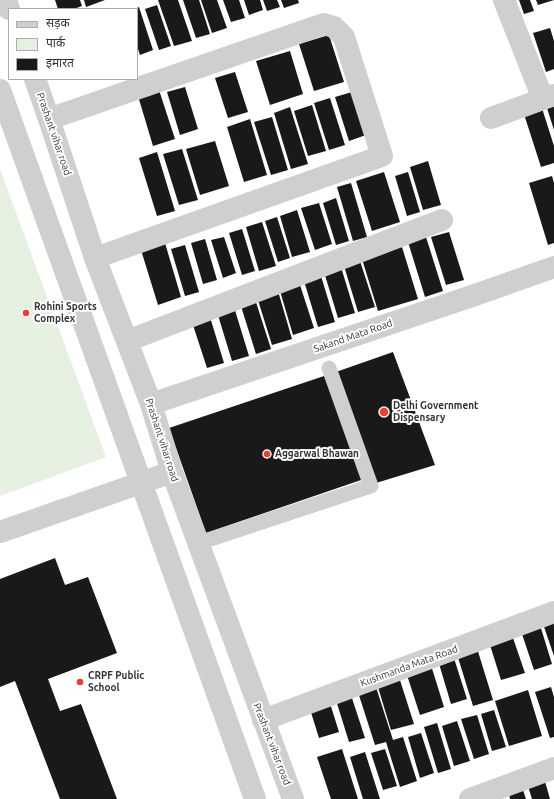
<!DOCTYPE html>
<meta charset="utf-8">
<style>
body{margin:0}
#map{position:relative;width:554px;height:799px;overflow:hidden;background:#fff;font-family:Ubuntu,"Noto Sans Devanagari",sans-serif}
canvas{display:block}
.legend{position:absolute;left:8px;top:8px;width:130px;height:72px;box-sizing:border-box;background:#fff;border:1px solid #adadad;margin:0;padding:5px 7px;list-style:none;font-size:12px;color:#323232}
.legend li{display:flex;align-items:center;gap:8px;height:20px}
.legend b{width:20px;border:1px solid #adadad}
</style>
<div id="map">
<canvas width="554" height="799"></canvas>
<ul class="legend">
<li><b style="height:5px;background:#cfcfcf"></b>सड़क</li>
<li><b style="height:11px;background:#e6f0e0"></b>पार्क</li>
<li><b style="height:11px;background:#191919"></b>इमारत</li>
</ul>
</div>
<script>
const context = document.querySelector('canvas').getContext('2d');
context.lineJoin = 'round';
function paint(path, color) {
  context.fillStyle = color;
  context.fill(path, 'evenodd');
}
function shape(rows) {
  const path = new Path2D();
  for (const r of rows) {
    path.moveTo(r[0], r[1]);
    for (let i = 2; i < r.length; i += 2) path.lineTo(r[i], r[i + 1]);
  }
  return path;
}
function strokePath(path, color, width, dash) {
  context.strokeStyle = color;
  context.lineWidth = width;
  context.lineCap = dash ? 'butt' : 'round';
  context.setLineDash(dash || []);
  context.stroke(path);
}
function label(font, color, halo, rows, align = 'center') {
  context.font = font + ' Ubuntu,sans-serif';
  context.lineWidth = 4;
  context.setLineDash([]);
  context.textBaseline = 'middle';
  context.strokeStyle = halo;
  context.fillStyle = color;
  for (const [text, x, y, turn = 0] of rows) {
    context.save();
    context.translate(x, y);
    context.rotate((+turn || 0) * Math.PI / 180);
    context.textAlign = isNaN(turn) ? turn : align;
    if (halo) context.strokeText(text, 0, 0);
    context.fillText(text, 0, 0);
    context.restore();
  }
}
paint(shape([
 [0,169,106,457,0,496]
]), '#e6f0e0');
paint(shape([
 [55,0,80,0,82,6,74,9,58,9],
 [84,0,105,0,86,7],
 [158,0,178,0,192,41,174,46],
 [183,0,199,0,210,34,196,38],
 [201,0,217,0,227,28,212,33],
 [223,0,239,0,245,18,231,22],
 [244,0,260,0,263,10,249,15],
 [263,0,277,0,280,7,267,11],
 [281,0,298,0,299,3,284,8],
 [519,0,530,0,534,11,524,14],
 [536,0,554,0,538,5],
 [157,5,171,46,159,50,145,9],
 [139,7,153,50,140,55,137,46,137,8],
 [550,28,554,41,554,69,546,72,533,33],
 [329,35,344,82,314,91,299,44],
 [290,51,303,94,270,105,256,61],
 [235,72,248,112,228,118,215,78],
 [185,87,198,129,180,135,167,92],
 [159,90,175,139,153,146,138,96],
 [352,92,366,135,349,141,335,97],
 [330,98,345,145,329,150,314,103],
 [554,102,554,130,546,105],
 [312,105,326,151,308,156,294,111],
 [541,105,554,146,554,163,541,167,523,111],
 [290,107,308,164,291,169,274,113],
 [272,117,288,170,271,175,254,122],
 [250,119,267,175,244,182,227,127],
 [215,141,229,186,200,195,186,149],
 [182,149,198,200,179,205,163,154],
 [157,152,175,211,157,216,139,158],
 [428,161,441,205,423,210,410,167],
 [384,172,400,222,372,231,356,181],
 [408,172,420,212,407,216,395,176],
 [552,176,554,183,554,243,548,245,529,183],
 [351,183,367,237,353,241,337,187],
 [336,198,349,241,336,245,323,203],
 [319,203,332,244,315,250,301,208],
 [297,210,310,252,292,257,280,216],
 [277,217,290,258,278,262,265,221],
 [262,222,276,266,259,271,246,227],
 [242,229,255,271,242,275,229,233],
 [449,232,464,280,446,285,431,237],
 [224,237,236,273,223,278,211,240],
 [426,237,443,291,425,297,408,242],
 [205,239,217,280,203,284,191,243],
 [165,243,181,297,158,305,141,250],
 [185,245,199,292,185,296,171,249],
 [402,247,418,299,378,311,362,259],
 [360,261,375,307,358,312,344,266],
 [341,267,355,313,338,318,324,272],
 [321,276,335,322,318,327,304,281],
 [300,285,314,328,293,335,280,291],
 [278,291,292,339,272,345,257,297],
 [255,299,271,349,256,354,240,303],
 [234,307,249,356,232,361,217,312],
 [210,317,224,363,207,368,192,322],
 [393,352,435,465,376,483,333,373],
 [327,375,364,479,206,533,169,428],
 [55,558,65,585,88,577,117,653,48,679,60,711,81,704,117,799,60,799,15,681,0,687,0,579],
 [554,618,554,656,542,621],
 [540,625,552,664,534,670,521,631],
 [513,638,525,673,501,680,490,645],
 [476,645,493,700,473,706,456,651],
 [452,652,467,699,451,704,437,657],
 [430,662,444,707,420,715,405,669],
 [399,677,414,724,391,730,377,684],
 [374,681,393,740,403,737,417,781,400,787,386,742,375,745,356,686],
 [551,687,554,697,554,737,550,738,535,692],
 [528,690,542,736,509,746,495,701],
 [350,692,365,738,349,742,335,697],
 [329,700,339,732,319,738,309,706],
 [494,710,506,747,492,751,481,714],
 [477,715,489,754,474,759,461,719],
 [457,721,470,761,454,766,442,726],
 [437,723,451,769,438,773,424,727],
 [421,733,434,773,420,778,408,737],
 [342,749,358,799,331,799,317,757],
 [385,749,397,786,383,790,371,753],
 [365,752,380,799,363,799,350,757],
 [544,778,550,799,532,799,527,783],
 [523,790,526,799,510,799,509,794]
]), '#191919');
strokePath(shape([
 [199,543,371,486,329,368]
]), '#cfcfcf', 15);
strokePath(shape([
 [6,0,9,9],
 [504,0,543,99,554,95],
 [35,79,49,119,95,258,151,404,172,472,293,799],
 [0,90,255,799],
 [491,118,543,99],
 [49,119,324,24,334,27,344,37,382,156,95,258],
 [127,341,442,220],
 [151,404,475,295,554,267],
 [0,532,172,472],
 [263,720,554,612],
 [470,799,554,768]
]), '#cfcfcf', 22);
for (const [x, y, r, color] of [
 [26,313,4,"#f63b28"],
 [384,412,5,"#f63b28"],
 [267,454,4,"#f63b28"],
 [80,682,4,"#f63b28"]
]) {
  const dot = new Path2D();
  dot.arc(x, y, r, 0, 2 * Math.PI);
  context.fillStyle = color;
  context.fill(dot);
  strokePath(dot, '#fff', 1.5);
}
label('10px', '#323232', '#fff', [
 ["Prashant vihar road",54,134,71],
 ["Sakand Mata Road",353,336,-19],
 ["Prashant vihar road",162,440,72],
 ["Kushmanda Mata Road",409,666,-20],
 ["Prashant vihar road",272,744,69]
]);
label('bold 10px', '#323232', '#fff', [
 ["Rohini Sports",34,307],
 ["Complex",34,319],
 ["Delhi Government",393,406],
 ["Dispensary",393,418],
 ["Aggarwal Bhawan",275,454],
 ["CRPF Public",88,676],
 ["School",88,688]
], 'left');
</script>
